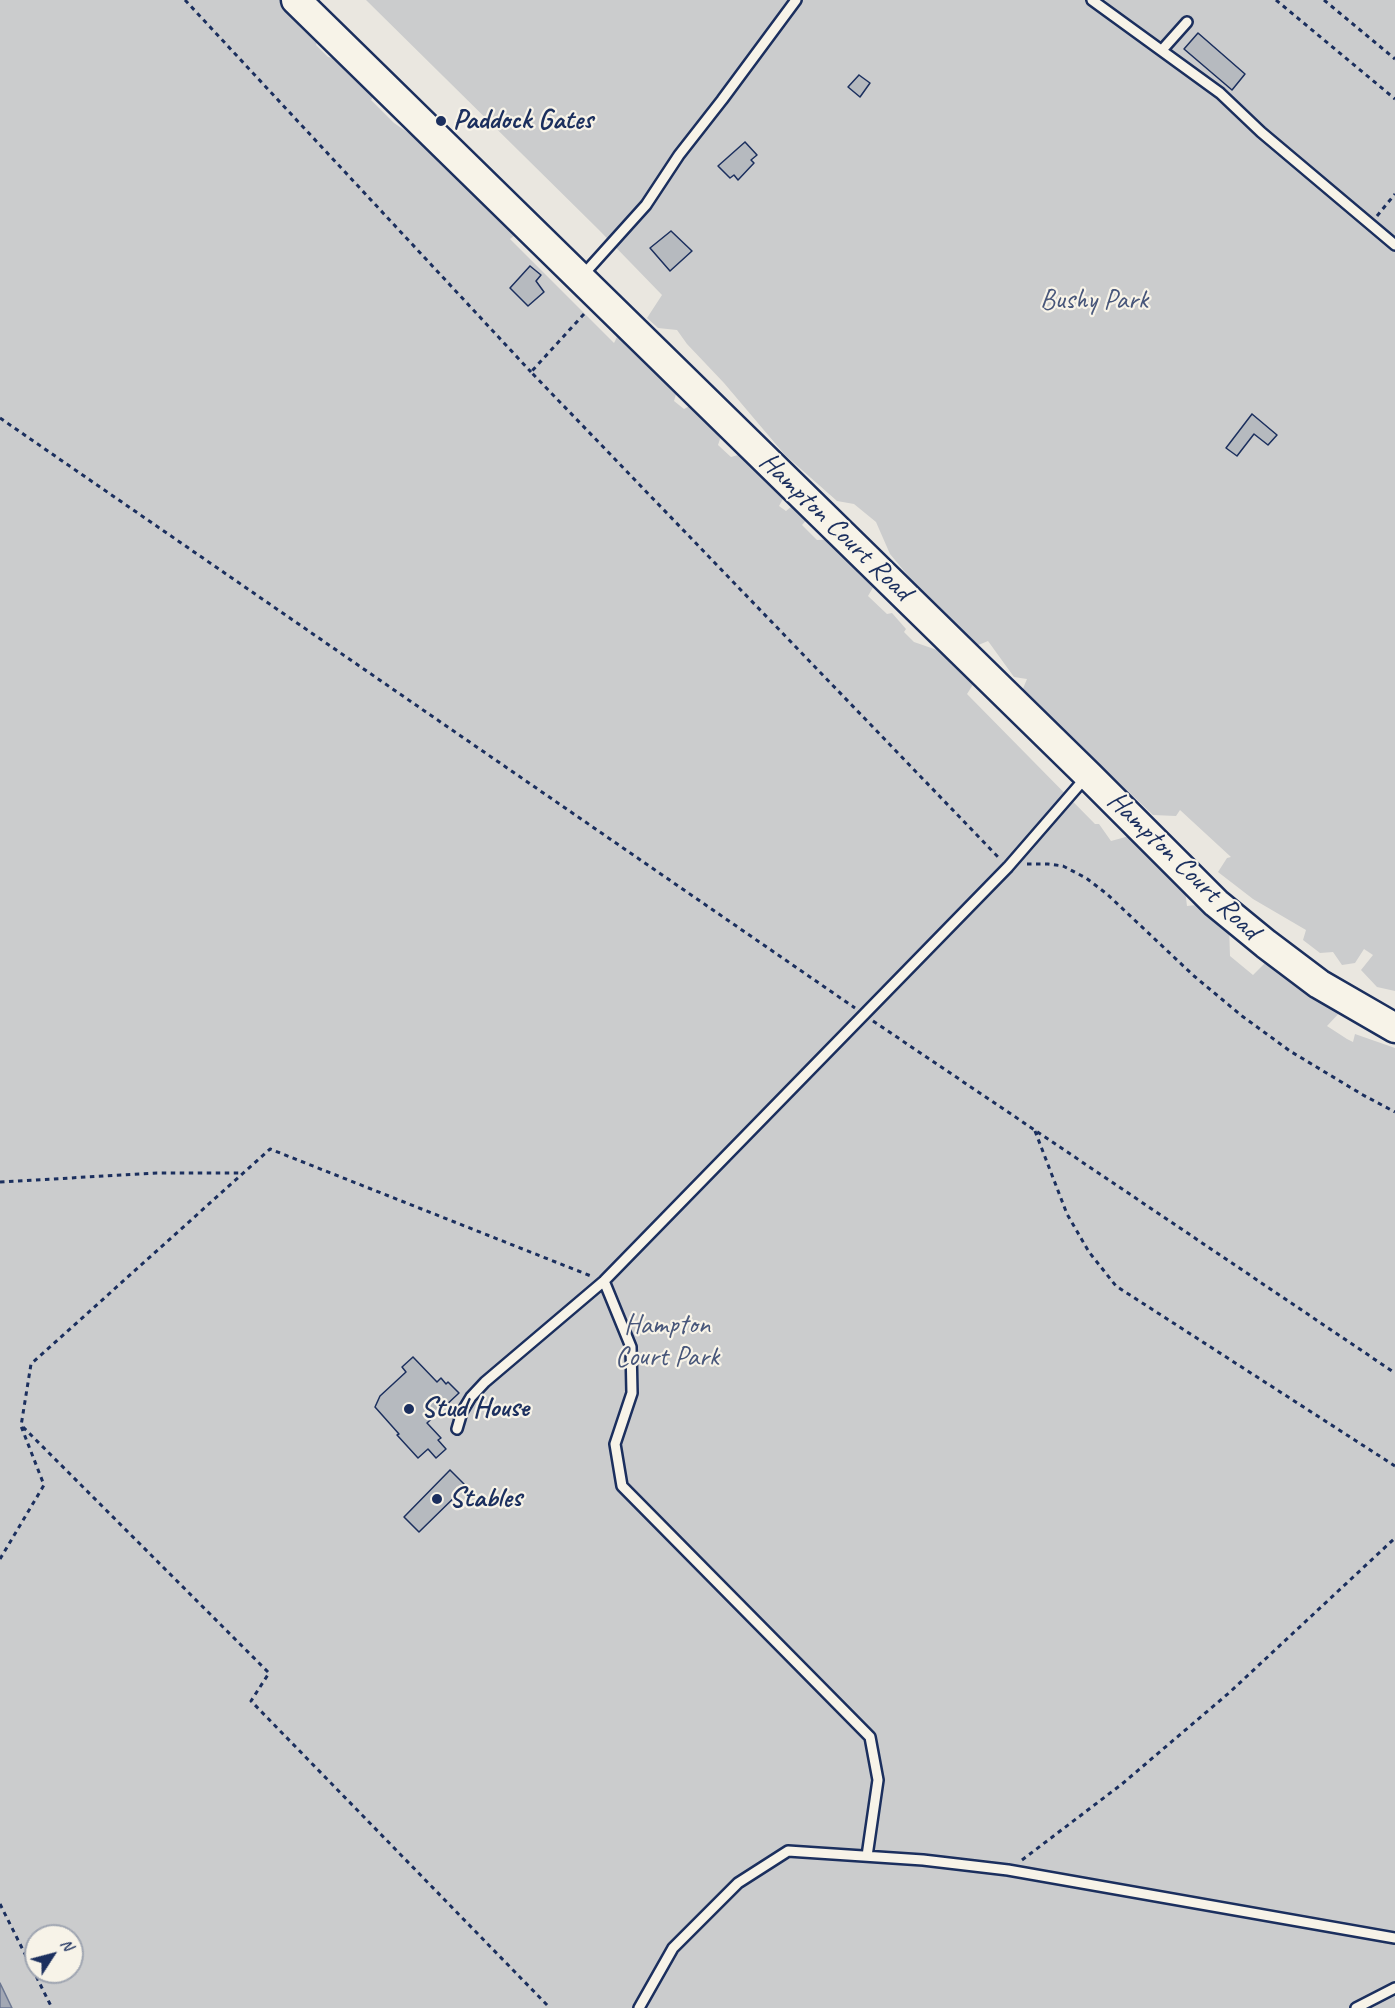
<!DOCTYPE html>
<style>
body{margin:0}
#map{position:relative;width:1395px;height:2008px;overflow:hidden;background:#eae7e0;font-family:Caveat,sans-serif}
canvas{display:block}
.north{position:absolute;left:24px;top:1924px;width:60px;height:60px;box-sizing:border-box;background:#f7f3e8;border:2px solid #9fa5b1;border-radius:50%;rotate:54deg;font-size:16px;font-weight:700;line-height:24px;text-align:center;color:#1b2f5e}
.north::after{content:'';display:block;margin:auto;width:21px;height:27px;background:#1b2f5e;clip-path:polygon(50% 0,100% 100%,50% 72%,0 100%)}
</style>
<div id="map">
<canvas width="1395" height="2008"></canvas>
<div class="north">N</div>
</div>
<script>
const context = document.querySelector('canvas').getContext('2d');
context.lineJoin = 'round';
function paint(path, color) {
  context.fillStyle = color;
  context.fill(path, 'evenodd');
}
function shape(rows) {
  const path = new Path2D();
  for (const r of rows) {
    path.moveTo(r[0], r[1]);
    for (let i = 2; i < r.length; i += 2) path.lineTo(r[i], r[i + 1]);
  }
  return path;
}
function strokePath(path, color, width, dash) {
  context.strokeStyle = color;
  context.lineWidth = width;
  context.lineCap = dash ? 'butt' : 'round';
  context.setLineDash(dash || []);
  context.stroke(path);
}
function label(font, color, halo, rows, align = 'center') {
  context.font = font + ' Caveat,sans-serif';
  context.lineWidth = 4.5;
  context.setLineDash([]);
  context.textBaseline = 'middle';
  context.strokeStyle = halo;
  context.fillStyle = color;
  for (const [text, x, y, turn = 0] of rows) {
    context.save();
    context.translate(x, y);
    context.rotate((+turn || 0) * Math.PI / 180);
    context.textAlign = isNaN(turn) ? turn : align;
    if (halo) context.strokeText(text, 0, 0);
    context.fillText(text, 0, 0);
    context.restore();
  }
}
paint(shape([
 [0,0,281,0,318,39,316,45,328,57,348,61,375,94,371,100,394,123,443,157,515,235,510,239,614,343,617,337,679,384,674,401,684,409,697,402,724,427,718,445,731,457,749,452,789,488,779,506,786,511,797,502,811,515,802,525,817,540,838,539,878,579,868,596,887,614,892,613,906,629,904,632,914,642,937,650,974,683,967,694,1095,824,1099,824,1111,841,1133,835,1159,867,1185,890,1187,906,1206,904,1229,926,1230,956,1253,975,1268,960,1343,1009,1327,1026,1347,1039,1353,1042,1355,1034,1395,1048,1395,2008,0,2008],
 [36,1936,72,1936,72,1972,36,1972],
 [366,0,1395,0,1395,991,1377,987,1361,970,1373,955,1364,949,1355,963,1342,965,1333,952,1320,953,1303,940,1306,930,1253,899,1218,872,1227,858,1231,857,1180,810,1176,816,1153,815,1022,691,1027,679,1014,677,988,641,976,646,914,583,890,554,876,522,854,504,837,501,785,455,724,383,687,344,677,330,658,328,647,318,662,295,598,229]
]), '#cbcccd');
const water = shape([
 [0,1983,12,2008,0,2008,0,1983]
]);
paint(water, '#a3a8b4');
strokePath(water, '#6d7892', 1.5);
const building = shape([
 [1198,33,1245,74,1232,90,1184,49,1198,33],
 [859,75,870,83,860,97,848,87,859,75],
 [745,142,757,155,751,160,754,163,738,180,734,175,730,178,718,166,745,142],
 [671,231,692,251,670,271,650,248,671,231],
 [530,266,541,275,536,281,544,292,528,306,510,288,530,266],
 [1252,414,1277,435,1268,445,1254,434,1237,456,1226,448,1252,414],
 [413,1357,437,1382,441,1378,446,1384,448,1382,459,1393,427,1423,441,1438,438,1440,446,1449,436,1458,428,1449,418,1458,397,1435,399,1434,375,1407,380,1396,406,1372,402,1367,413,1357],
 [450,1470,466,1486,419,1532,404,1517,450,1470]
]);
paint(building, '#b6babf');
strokePath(building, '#1b2f5e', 1.5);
const service = shape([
 [1092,0,1220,93,1261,132,1395,245],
 [1162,50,1187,22],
 [583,275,646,205,679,155,722,100,796,0],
 [604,1281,631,1347,632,1393,615,1444,622,1486,870,1737,878,1780,867,1856],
 [457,1429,462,1412,471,1397,485,1382,604,1281,1008,867,1087,776],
 [639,2008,673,1948,738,1883,788,1851,923,1860,1008,1870,1395,1938],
 [1356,2008,1395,1988]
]);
const primary = shape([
 [296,0,1088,775,1216,903,1266,944,1319,984,1395,1028]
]);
strokePath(service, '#1b2f5e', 14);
strokePath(primary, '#1b2f5e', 33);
strokePath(shape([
 [185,0,531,372],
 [1276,0,1395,99],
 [1324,0,1395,59],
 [1377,216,1395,194],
 [584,314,531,372,1000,859],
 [0,418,855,1008],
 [1027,864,1048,864,1063,866,1086,878,1107,894,1194,976,1242,1016,1290,1051,1363,1095,1395,1112],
 [873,1021,1395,1373],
 [1035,1131,1067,1214,1089,1252,1116,1286,1395,1466],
 [0,1182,157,1173,242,1173],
 [23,1427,269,1673,251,1701,550,2008],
 [0,1559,44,1485,21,1426,31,1364,270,1149,591,1276],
 [1022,1860,1122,1784,1230,1692,1395,1538],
 [0,1904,52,2008]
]), '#1b2f5e', 3, [4.5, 4.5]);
strokePath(service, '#f7f3e8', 9);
strokePath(primary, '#f7f3e8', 28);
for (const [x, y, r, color] of [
 [441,121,6,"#1b2f5e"],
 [409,1409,6,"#1b2f5e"],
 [437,1499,6,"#1b2f5e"]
]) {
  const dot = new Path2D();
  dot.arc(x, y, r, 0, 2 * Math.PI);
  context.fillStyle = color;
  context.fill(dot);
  strokePath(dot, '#f7f3e8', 2);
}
label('bold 28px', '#1b2f5e', '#f7f3e8', [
 ["Paddock Gates",453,121],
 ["Stud House",421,1409],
 ["Stables",449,1499]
], 'left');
label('28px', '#47567a', '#f7f3e8', [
 ["Bushy Park",1094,301],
 ["Hampton",667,1326],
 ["Court Park",667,1358]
]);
label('28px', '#1b2f5e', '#f7f3e8', [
 ["Hampton Court Road",835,527,44],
 ["Hampton Court Road",1183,866,44]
]);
</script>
